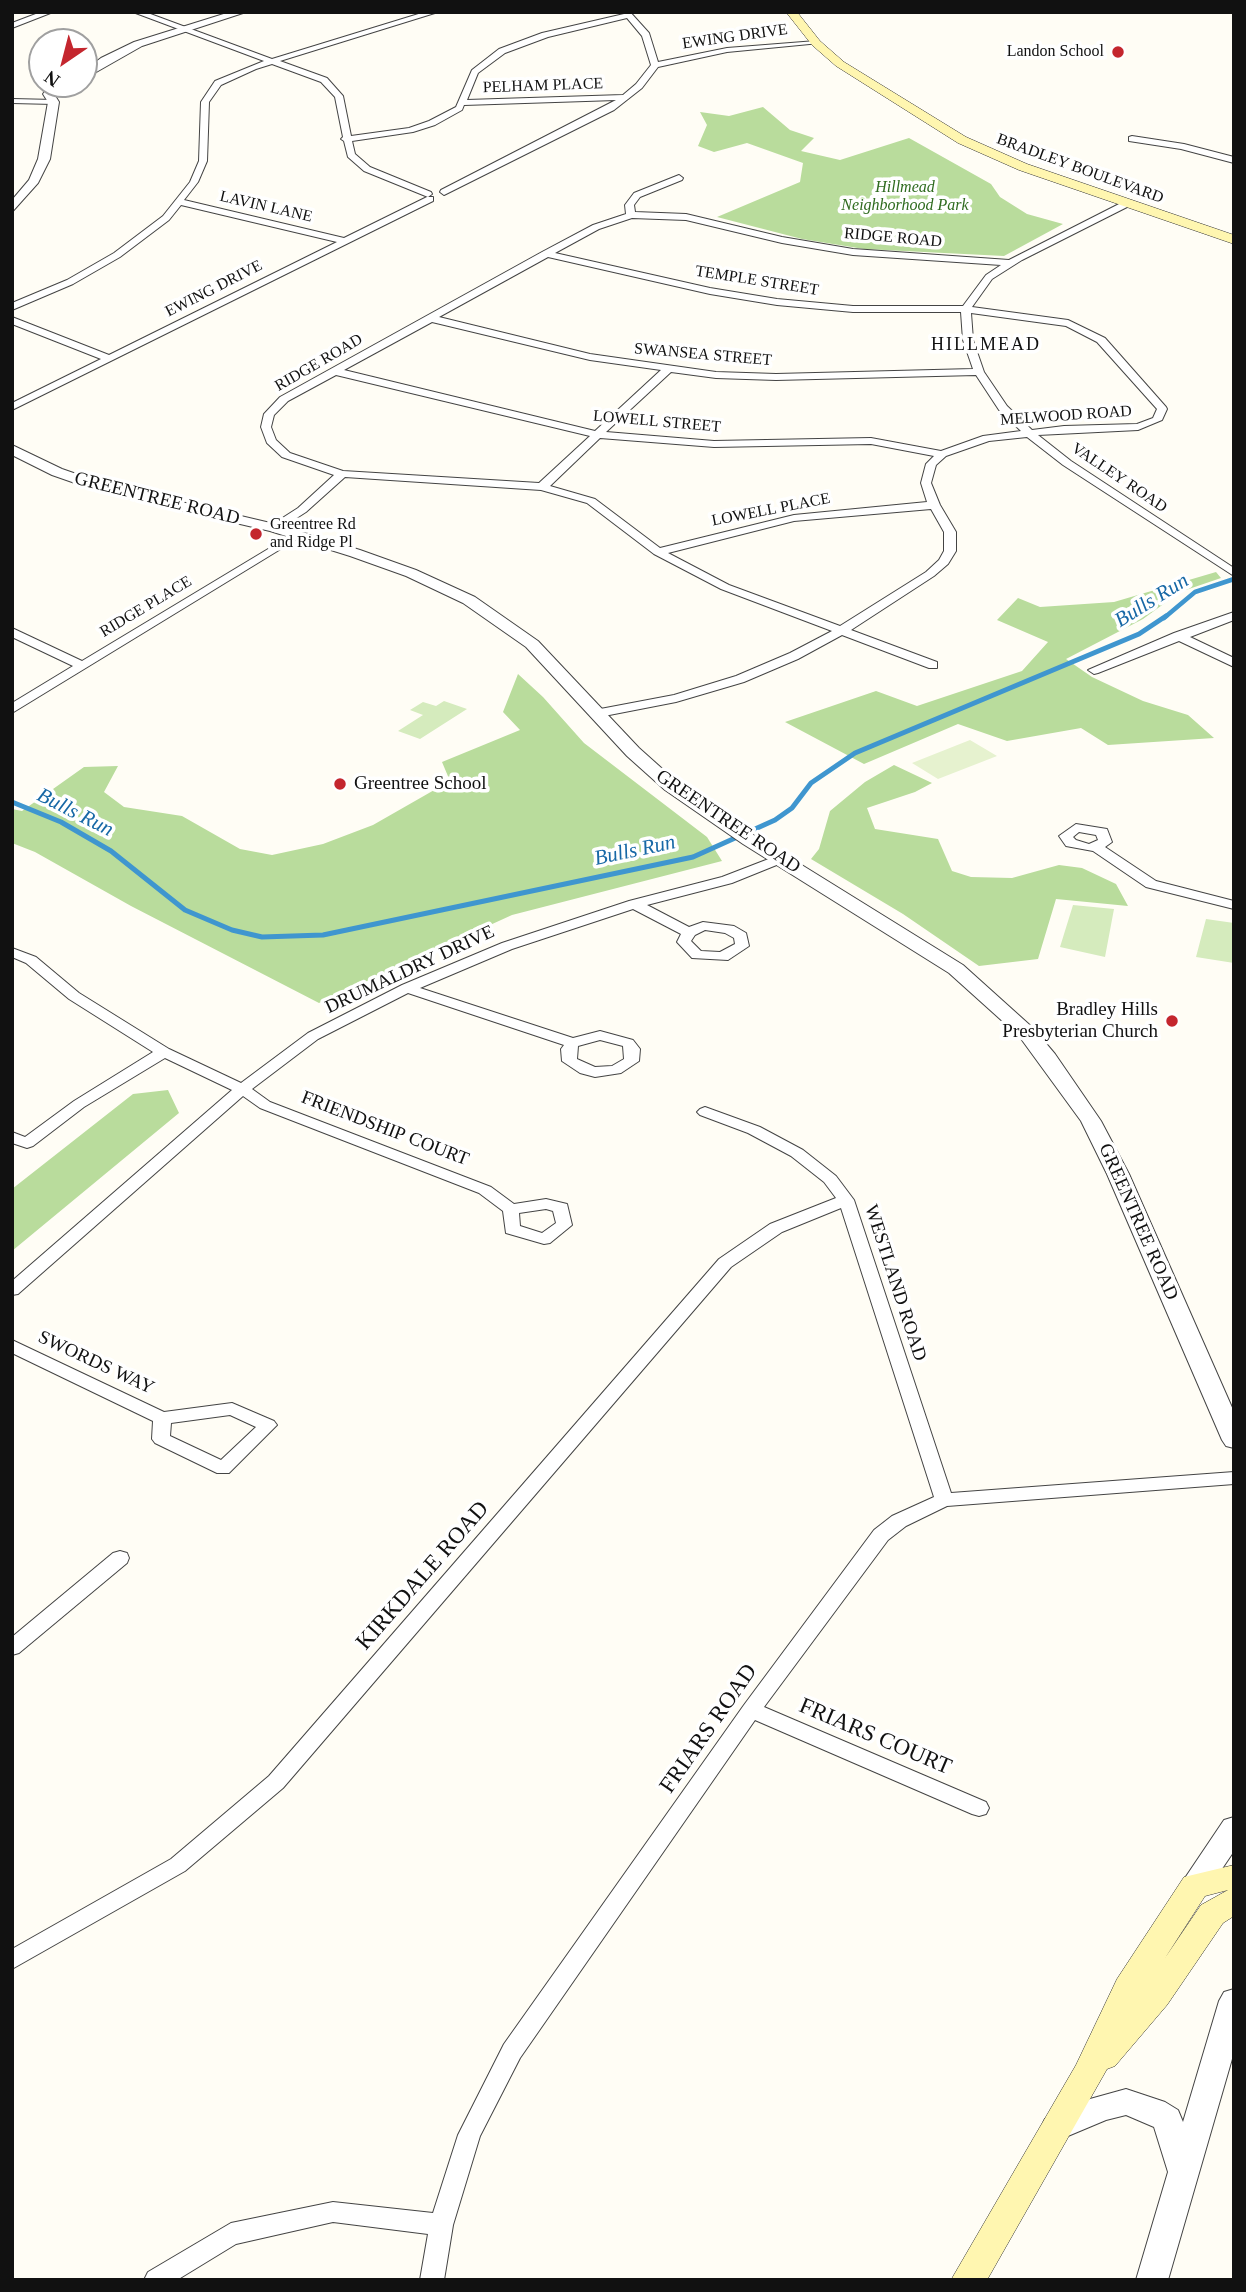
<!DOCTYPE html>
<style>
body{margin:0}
#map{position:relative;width:1246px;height:2292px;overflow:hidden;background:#fffdf5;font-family:Georgia,serif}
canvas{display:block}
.frame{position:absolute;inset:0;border:14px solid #111;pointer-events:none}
.north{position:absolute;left:28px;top:28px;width:70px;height:70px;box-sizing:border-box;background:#fff;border:2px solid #a0a0a0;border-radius:50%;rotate:215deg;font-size:19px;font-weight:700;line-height:28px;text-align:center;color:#111}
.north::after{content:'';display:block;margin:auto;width:24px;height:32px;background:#c4262e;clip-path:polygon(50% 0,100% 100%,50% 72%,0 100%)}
</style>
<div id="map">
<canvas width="1246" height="2292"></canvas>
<div class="frame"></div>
<div class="north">N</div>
</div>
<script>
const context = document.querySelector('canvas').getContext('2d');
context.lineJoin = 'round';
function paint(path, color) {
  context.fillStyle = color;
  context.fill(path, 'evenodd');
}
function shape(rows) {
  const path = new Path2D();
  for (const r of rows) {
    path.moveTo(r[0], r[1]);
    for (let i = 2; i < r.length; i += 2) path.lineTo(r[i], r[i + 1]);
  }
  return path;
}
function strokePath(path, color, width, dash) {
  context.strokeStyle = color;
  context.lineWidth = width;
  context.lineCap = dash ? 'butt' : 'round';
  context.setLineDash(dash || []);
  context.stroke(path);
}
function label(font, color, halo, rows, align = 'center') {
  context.font = font + ' Georgia,serif';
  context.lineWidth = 7;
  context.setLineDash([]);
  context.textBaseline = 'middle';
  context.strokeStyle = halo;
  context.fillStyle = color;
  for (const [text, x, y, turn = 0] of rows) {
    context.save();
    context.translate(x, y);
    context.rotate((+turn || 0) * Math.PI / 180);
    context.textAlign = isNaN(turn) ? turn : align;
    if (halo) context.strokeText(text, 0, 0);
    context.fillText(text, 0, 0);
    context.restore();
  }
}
paint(shape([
 [444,701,467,709,420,739,398,731,423,715,410,710,423,702,436,706],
 [1073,905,1114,909,1105,957,1060,947],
 [1206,919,1234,923,1234,963,1196,957]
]), '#d5ebbd');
paint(shape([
 [763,107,790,130,814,138,801,151,840,160,909,138,991,184,1000,197,1027,214,1063,224,1004,256,864,249,802,239,717,217,800,182,803,163,747,143,714,152,698,146,707,125,700,112,729,116],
 [1216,572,1221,578,1180,592,1143,619,1066,659,1092,677,1143,701,1188,715,1214,738,1108,745,1081,728,1007,741,958,724,864,764,785,722,876,691,917,706,1022,671,1048,642,997,620,1018,598,1040,607,1114,602],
 [518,674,543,697,584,743,707,837,722,861,512,915,319,1003,131,906,35,852,12,843,12,809,22,811,84,767,118,766,104,792,124,807,182,816,240,849,272,855,323,844,373,825,450,781,442,762,520,730,503,712],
 [894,765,932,783,915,792,867,808,875,829,938,839,952,871,971,877,1012,878,1059,865,1082,868,1116,884,1128,906,1056,899,1038,959,979,966,903,914,811,859,819,849,830,811,865,782],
 [168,1090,179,1113,12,1251,12,1189,133,1094]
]), '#b9dc9c');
paint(shape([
 [970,740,997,756,938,779,912,763]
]), '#e6f2cf');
strokePath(shape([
 [1164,618,1195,592,1234,579]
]), '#3f96cf', 4.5);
strokePath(shape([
 [12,802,61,822,111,851,185,910,232,930,262,937,323,935,693,857,775,820,792,808,811,783,855,753,1139,634,1166,616]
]), '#3f96cf', 5);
const minor = shape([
 [41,12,53,12,12,28,12,23,41,12],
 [133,12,145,12,272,59,425,12,438,12,280,61,327,78,343,96,351,136,409,128,429,121,456,107,472,70,499,49,542,33,624,14,622,12,630,12,649,33,658,62,727,48,816,41,820,43,727,52,658,67,642,88,614,110,444,195,440,192,441,190,616,100,464,105,462,110,435,125,413,132,352,141,355,154,370,167,431,192,432,194,428,197,364,171,348,157,344,141,341,139,343,137,335,97,321,82,272,64,256,69,221,85,209,102,207,161,198,182,184,200,344,238,427,197,433,197,433,201,12,410,12,403,101,359,12,324,12,317,109,355,337,242,181,205,169,220,120,257,73,284,12,310,12,303,67,280,114,253,163,216,190,182,199,161,201,102,215,81,264,61,133,12],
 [627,18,642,36,651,65,636,84,623,95,467,100,478,73,505,53,548,37,627,18],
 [12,99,54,100,58,102,54,104,12,103,12,99],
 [1132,136,1184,144,1234,157,1234,163,1181,149,1129,141,1129,137,1132,136],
 [679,175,683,178,682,180,640,197,634,205,635,212,686,214,782,237,853,249,1009,260,1125,201,1131,201,1131,205,1022,260,992,279,972,307,1068,320,1105,338,1166,407,1167,409,1162,420,1138,430,1038,435,1071,461,1234,568,1234,576,1063,465,1027,437,989,441,946,456,936,465,931,483,940,505,956,532,956,551,948,564,934,576,851,630,937,662,937,668,929,668,842,635,798,659,744,682,676,702,599,717,593,713,595,710,674,695,736,676,790,653,832,631,721,589,654,554,587,503,541,490,345,477,306,512,278,530,270,530,270,526,298,508,334,475,282,457,267,443,261,427,264,414,280,397,542,252,593,225,626,214,625,205,634,193,679,175],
 [632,218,686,220,782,243,853,255,1001,265,986,275,963,306,853,306,777,299,710,288,555,253,599,229,632,218],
 [548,257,710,294,777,305,853,312,961,312,963,340,973,369,776,374,716,372,590,354,439,317,548,257],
 [971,313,1066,326,1097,342,1157,409,1153,418,1137,424,1064,426,1032,430,1007,406,984,372,973,340,971,313],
 [432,322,590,360,661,370,595,431,344,370,432,322],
 [671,372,716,378,776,380,976,375,999,410,1021,431,983,436,941,451,871,438,714,441,606,432,671,372],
 [336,375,590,436,539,483,343,471,290,453,276,440,271,427,274,415,288,401,336,375],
 [600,438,714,447,871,444,934,456,926,464,921,483,927,502,794,515,660,548,595,499,550,486,600,438],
 [931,509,944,532,944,551,939,560,926,572,840,626,729,585,668,553,794,521,931,509],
 [298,531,302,532,302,536,12,713,12,703,73,666,12,637,12,628,82,661,298,531],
 [1234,612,1234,620,1190,637,1234,658,1234,667,1179,641,1098,673,1094,674,1088,670,1174,633,1234,612],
 [1076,824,1107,829,1112,842,1105,847,1156,881,1234,901,1234,909,1146,887,1093,851,1066,846,1059,836,1076,824],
 [1079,832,1096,835,1098,840,1089,844,1076,840,1073,837,1079,832],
 [779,855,784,856,786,859,784,862,732,883,647,905,689,927,703,922,734,926,746,933,749,946,728,960,692,958,677,942,681,934,633,909,512,949,420,988,573,1038,600,1031,633,1040,640,1049,639,1061,621,1073,595,1077,580,1073,562,1061,561,1049,564,1045,408,993,318,1039,252,1089,270,1102,491,1187,514,1204,546,1199,567,1204,572,1225,550,1243,544,1244,506,1233,503,1211,479,1193,260,1108,243,1096,18,1294,12,1295,12,1281,232,1090,165,1058,84,1107,33,1146,27,1148,12,1143,12,1132,25,1137,74,1101,153,1052,69,999,26,963,12,957,12,948,36,957,79,993,169,1049,241,1083,308,1033,402,985,502,943,629,901,722,877,779,855],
 [705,930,725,933,734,938,735,944,720,952,701,951,691,941,695,935,705,930],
 [600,1040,623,1046,624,1059,612,1066,595,1067,577,1059,578,1046,600,1040],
 [546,1209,553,1211,556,1223,542,1233,520,1226,519,1213,546,1209],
 [705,1107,760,1127,803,1150,836,1176,854,1200,951,1493,1234,1472,1234,1484,947,1506,906,1526,888,1540,764,1707,986,1802,989,1808,986,1814,979,1816,972,1814,755,1720,520,2058,480,2136,453,2225,444,2280,420,2280,428,2234,333,2222,236,2244,177,2280,144,2280,148,2272,231,2223,333,2202,433,2213,458,2135,504,2044,744,1705,874,1530,892,1516,934,1497,841,1208,782,1232,731,1267,283,1788,185,1871,12,1969,12,1949,171,1859,269,1776,719,1259,770,1224,836,1198,824,1182,791,1156,748,1133,700,1115,697,1112,700,1109,705,1107],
 [12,1340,164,1412,232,1403,274,1421,277,1425,229,1473,217,1473,155,1443,152,1439,153,1421,12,1353,12,1340],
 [230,1415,256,1427,221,1460,170,1436,171,1423,230,1415],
 [120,1551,127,1553,129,1558,127,1563,19,1653,12,1655,12,1637,113,1553,120,1551]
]);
const tertiary = shape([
 [230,12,246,12,142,46,84,79,84,71,101,58,134,42,230,12],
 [50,84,61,84,54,94,59,102,50,159,38,183,12,212,12,200,29,180,38,159,48,102,43,94,50,84],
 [12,445,62,469,105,484,279,525,360,550,416,570,475,597,538,641,639,748,677,782,755,836,963,965,1033,1028,1055,1054,1101,1121,1129,1174,1234,1412,1234,1448,1226,1446,1222,1440,1107,1174,1081,1121,1019,1036,949,973,743,844,665,790,627,756,526,647,463,603,406,576,350,556,270,531,95,490,52,475,12,455,12,445],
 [1234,1817,1234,1851,1205,1894,1195,1897,1185,1894,1181,1886,1185,1878,1224,1820,1234,1817],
 [1234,1989,1234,2052,1168,2280,1136,2280,1168,2172,1154,2127,1126,2115,1106,2120,1056,2141,1045,2137,1041,2128,1045,2119,1090,2099,1126,2089,1165,2102,1178,2110,1183,2122,1219,2001,1224,1992,1234,1989]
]);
const secondary = shape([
 [786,12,797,12,820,41,844,62,966,137,1027,164,1234,235,1234,244,1019,170,958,143,836,66,812,45,786,12],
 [1234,1865,1234,1916,1223,1923,1167,2005,1115,2066,1107,2069,987,2280,951,2280,1076,2065,1117,1979,1184,1877,1234,1865],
 [1228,1890,1201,1905,1165,1958,1205,1896,1228,1890]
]);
strokePath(minor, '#444', 2);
strokePath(tertiary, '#444', 2);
strokePath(secondary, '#333', 1);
paint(minor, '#fff');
paint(tertiary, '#fff');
paint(secondary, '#fff6b0');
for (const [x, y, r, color] of [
 [1118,52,7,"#c4262e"],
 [256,534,7,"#c4262e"],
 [340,784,7,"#c4262e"],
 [1172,1021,7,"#c4262e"]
]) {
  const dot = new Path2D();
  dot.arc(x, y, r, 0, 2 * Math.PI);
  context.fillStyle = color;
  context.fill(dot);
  strokePath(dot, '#fff', 2.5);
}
label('16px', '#111', '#fff', [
 ["EWING DRIVE",735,37,-8],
 ["PELHAM PLACE",543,86,-2],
 ["BRADLEY BOULEVARD",1080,169,20],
 ["LAVIN LANE",266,207,13],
 ["RIDGE ROAD",893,238,5],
 ["TEMPLE STREET",757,281,9],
 ["EWING DRIVE",214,289,-27],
 ["SWANSEA STREET",703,355,5],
 ["RIDGE ROAD",319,363,-30],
 ["MELWOOD ROAD",1066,416,-4],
 ["LOWELL STREET",657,422,5],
 ["VALLEY ROAD",1119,478,34],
 ["LOWELL PLACE",771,510,-11],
 ["RIDGE PLACE",146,607,-31]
]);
label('16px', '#111', '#fff', [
 ["Landon School",1104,52],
 ["Greentree Rd",270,525,"left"],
 ["and Ridge Pl",270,543,"left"]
], 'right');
label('italic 16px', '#2f6b1f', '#fff', [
 ["Hillmead",905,188],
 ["Neighborhood Park",905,206]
]);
context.letterSpacing = '2px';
label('18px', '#111', '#fff', [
 ["HILLMEAD",986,345]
]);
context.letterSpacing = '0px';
label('19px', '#111', '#fff', [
 ["GREENTREE ROAD",157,499,14],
 ["GREENTREE ROAD",728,822,34],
 ["DRUMALDRY DRIVE",410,970,-25],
 ["FRIENDSHIP COURT",385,1129,21],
 ["GREENTREE ROAD",1138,1222,66],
 ["WESTLAND ROAD",895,1283,72],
 ["SWORDS WAY",96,1363,25]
]);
label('19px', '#111', '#fff', [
 ["Greentree School",354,784],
 ["Bradley Hills",1158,1010,"right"],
 ["Presbyterian Church",1158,1032,"right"]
], 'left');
label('italic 21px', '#1768a6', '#fff', [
 ["Bulls Run",1152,601,-32],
 ["Bulls Run",75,813,27],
 ["Bulls Run",635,851,-12]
]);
label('23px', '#111', '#fff', [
 ["KIRKDALE ROAD",423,1576,-49],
 ["FRIARS ROAD",709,1729,-55],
 ["FRIARS COURT",875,1737,23]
]);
</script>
